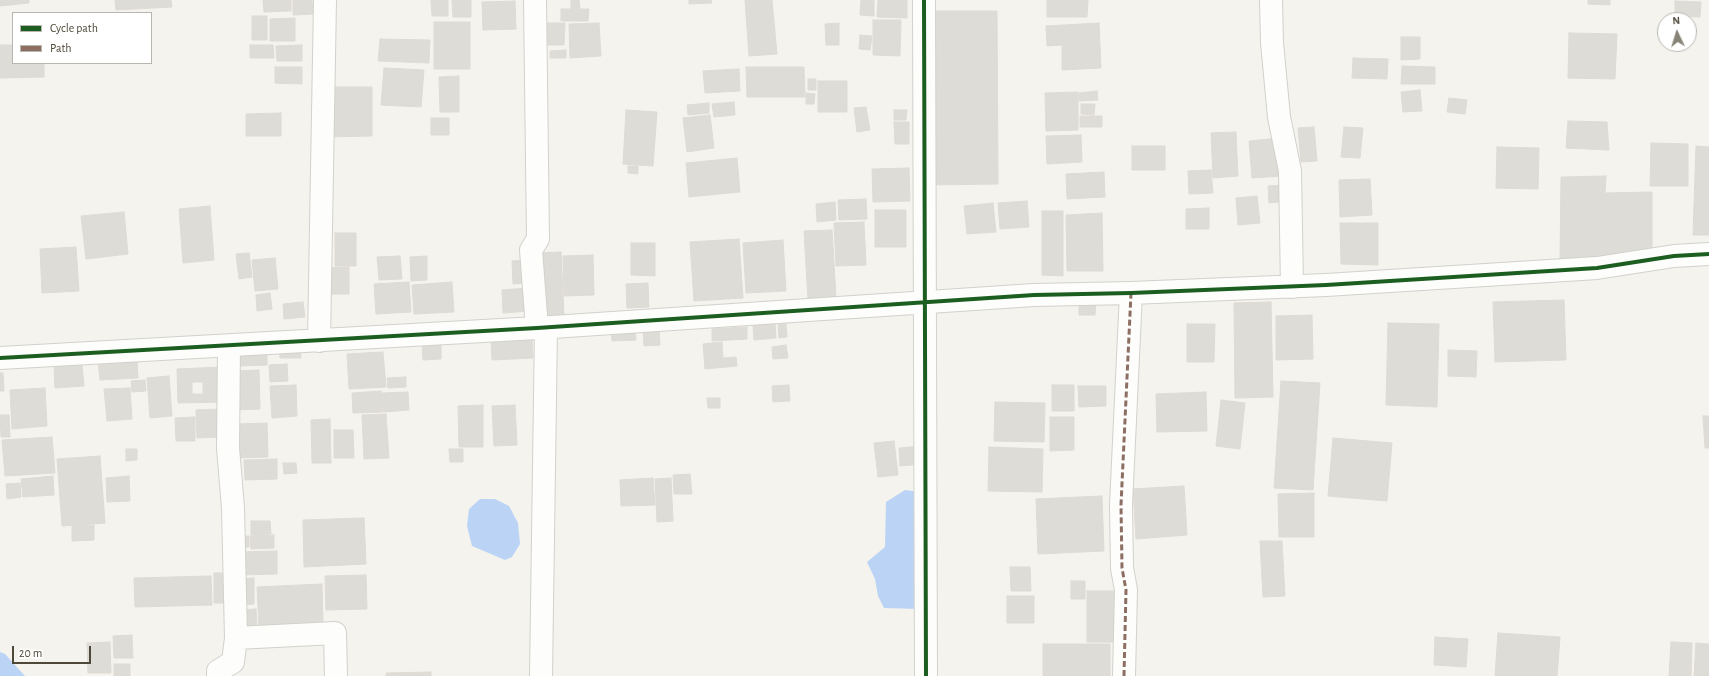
<!DOCTYPE html>
<style>
body{margin:0}
#map{position:relative;width:1709px;height:676px;overflow:hidden;background:#f4f3ee;font-family:"Alegreya Sans",sans-serif}
canvas{display:block}
.legend{position:absolute;left:12px;top:12px;width:140px;height:52px;box-sizing:border-box;background:#fff;border:1px solid #b8b6af;margin:0;padding:5px 7px;list-style:none;font-size:12px;color:#4d4837}
.legend li{display:flex;align-items:center;gap:8px;height:20px}
.legend b{width:20px;border:1px solid #b8b6af}
.north{position:absolute;left:1657px;top:12px;width:40px;height:40px;box-sizing:border-box;background:#fff;border:1px solid #b8b6af;border-radius:50%;rotate:356deg;font-size:11px;font-weight:700;line-height:16px;text-align:center;color:#4d4837}
.north::after{content:'';display:block;margin:auto;width:14px;height:18px;background:#878477;clip-path:polygon(50% 0,100% 100%,50% 72%,0 100%)}
.scale{position:absolute;left:12px;top:646px;width:79px;height:18px;box-sizing:border-box;border:2px solid #4d4837;border-top:0;padding-left:5px;font-size:12px;line-height:14px;white-space:nowrap;color:#4d4837;-webkit-text-stroke:3px #fff;paint-order:stroke}
</style>
<div id="map">
<canvas width="1709" height="676"></canvas>
<ul class="legend">
<li><b style="height:5px;background:#1b5e20"></b>Cycle path</li>
<li><b style="height:5px;background:#8d6e63"></b>Path</li>
</ul>
<div class="north">N</div>
<div class="scale">20 m</div>
</div>
<script>
const context = document.querySelector('canvas').getContext('2d');
context.lineJoin = 'round';
function paint(path, color) {
  context.fillStyle = color;
  context.fill(path, 'evenodd');
}
function shape(rows) {
  const path = new Path2D();
  for (const r of rows) {
    path.moveTo(r[0], r[1]);
    for (let i = 2; i < r.length; i += 2) path.lineTo(r[i], r[i + 1]);
  }
  return path;
}
function strokePath(path, color, width, dash) {
  context.strokeStyle = color;
  context.lineWidth = width;
  context.lineCap = dash ? 'butt' : 'round';
  context.setLineDash(dash || []);
  context.stroke(path);
}
paint(shape([
 [905,490,920,492,920,609,884,608,878,596,875,579,867,562,885,547,886,502],
 [480,499,495,499,509,506,518,523,520,544,512,557,505,560,472,546,467,526,469,509],
 [0,652,5,654,25,676,0,676]
]), '#bbd4f6');
const building = shape([
 [0,0,29,0,29,3,0,6,0,0],
 [115,0,171,0,172,7,116,10,115,0],
 [263,0,291,0,291,11,264,12,263,0],
 [293,0,312,0,313,14,293,15,293,0],
 [431,0,448,0,448,16,432,16,431,0],
 [452,0,471,0,471,17,453,17,452,0],
 [571,0,579,0,580,8,571,9,571,0],
 [689,0,711,0,712,3,689,4,689,0],
 [745,0,772,0,777,54,749,56,745,0],
 [861,0,874,0,874,16,860,15,861,0],
 [878,0,907,0,907,18,877,17,878,0],
 [1047,0,1088,0,1087,17,1047,17,1047,0],
 [1588,0,1610,0,1610,5,1588,4,1588,0],
 [515,1,516,29,483,30,482,2,515,1],
 [1675,1,1701,2,1700,17,1675,16,1675,1],
 [561,9,589,9,588,21,561,21,561,9],
 [928,11,997,11,998,184,929,185,928,11],
 [252,16,267,16,267,40,252,40,252,16],
 [295,18,295,41,270,41,270,19,295,18],
 [873,20,901,20,900,56,873,55,873,20],
 [434,22,470,22,470,69,434,69,434,22],
 [545,23,565,23,564,45,545,45,545,23],
 [599,23,601,56,570,58,569,24,599,23],
 [839,23,839,45,826,45,825,24,839,23],
 [1099,23,1101,68,1062,70,1062,45,1047,46,1046,26,1099,23],
 [1569,33,1617,34,1615,79,1568,78,1569,33],
 [860,35,872,36,870,50,859,49,860,35],
 [1401,37,1420,37,1420,59,1401,60,1401,37],
 [380,39,430,40,429,63,378,61,380,39],
 [0,45,13,45,13,63,44,63,44,77,0,78,0,45],
 [250,45,273,45,274,58,250,58,250,45],
 [302,45,302,61,277,61,276,46,302,45],
 [566,50,566,58,550,58,550,51,566,50],
 [1353,58,1388,59,1387,79,1352,78,1353,58],
 [1402,66,1435,67,1435,84,1401,84,1402,66],
 [275,67,302,67,302,84,275,83,275,67],
 [746,67,804,67,805,97,747,97,746,67],
 [384,68,424,70,421,107,381,105,384,68],
 [739,69,740,91,705,93,703,71,739,69],
 [459,76,459,112,440,112,439,77,459,76],
 [808,79,816,79,816,90,808,90,808,79],
 [818,81,847,81,847,112,818,112,818,81],
 [327,87,372,87,372,136,327,137,327,87],
 [1420,90,1422,111,1403,112,1401,92,1420,90],
 [1097,91,1098,100,1079,101,1079,93,1097,91],
 [1078,92,1078,130,1046,131,1045,93,1078,92],
 [806,93,815,94,814,104,806,104,806,93],
 [1449,98,1467,100,1465,114,1447,112,1449,98],
 [734,102,735,115,714,117,712,104,734,102],
 [709,103,709,113,688,115,687,105,709,103],
 [1081,104,1095,104,1094,115,1081,114,1081,104],
 [866,107,870,130,857,132,854,108,866,107],
 [626,110,657,112,653,166,623,164,626,110],
 [894,110,907,110,906,120,894,120,894,110],
 [281,113,281,136,246,136,246,114,281,113],
 [710,115,714,148,687,152,683,118,710,115],
 [1080,116,1102,116,1102,127,1080,127,1080,116],
 [431,118,449,118,449,135,431,135,431,118],
 [1568,121,1607,122,1609,150,1566,148,1568,121],
 [894,122,909,122,909,144,895,144,894,122],
 [1314,127,1317,161,1301,162,1298,128,1314,127],
 [1344,127,1363,128,1360,158,1341,157,1344,127],
 [1236,132,1238,176,1213,178,1211,133,1236,132],
 [1081,135,1082,162,1047,164,1046,136,1081,135],
 [1279,138,1282,176,1252,178,1249,141,1279,138],
 [1651,143,1688,144,1688,186,1650,186,1651,143],
 [1132,146,1165,146,1165,170,1132,170,1132,146],
 [1696,146,1709,147,1709,235,1693,235,1696,146],
 [1497,147,1539,148,1538,189,1496,188,1497,147],
 [737,158,740,192,689,197,686,163,737,158],
 [628,166,638,166,638,174,628,173,628,166],
 [909,168,910,201,873,202,872,169,909,168],
 [1211,170,1213,193,1189,194,1188,171,1211,170],
 [1104,172,1105,197,1067,199,1066,174,1104,172],
 [1606,176,1605,193,1652,192,1652,256,1560,261,1561,177,1606,176],
 [1370,179,1372,215,1340,217,1339,180,1370,179],
 [1285,185,1286,201,1269,203,1268,186,1285,185],
 [1257,196,1260,223,1238,225,1236,198,1257,196],
 [866,199,867,219,839,220,838,200,866,199],
 [1027,201,1029,227,1000,229,998,203,1027,201],
 [835,202,836,220,817,222,816,204,835,202],
 [993,203,996,232,967,234,964,206,993,203],
 [210,206,214,260,183,263,179,209,210,206],
 [1209,208,1209,229,1186,229,1186,209,1209,208],
 [875,210,906,210,906,247,875,247,875,210],
 [1042,211,1063,211,1063,276,1042,275,1042,211],
 [124,212,128,254,86,259,81,216,124,212],
 [1102,213,1103,271,1067,271,1066,215,1102,213],
 [864,222,866,265,836,266,834,223,864,222],
 [1340,223,1378,223,1378,265,1341,264,1340,223],
 [832,230,836,297,808,299,804,231,832,230],
 [335,233,356,233,356,266,335,266,335,233],
 [739,239,743,298,694,301,690,242,739,239],
 [783,240,786,291,746,293,743,243,783,240],
 [631,243,655,243,655,276,631,275,631,243],
 [76,247,79,291,42,293,40,249,76,247],
 [561,252,564,316,539,317,536,253,561,252],
 [249,253,252,277,239,279,236,254,249,253],
 [593,255,594,295,564,296,563,256,593,255],
 [400,256,402,279,379,280,377,257,400,256],
 [427,256,427,280,411,281,410,257,427,256],
 [275,258,278,289,255,291,252,260,275,258],
 [526,260,527,283,513,284,512,261,526,260],
 [349,267,349,294,327,294,327,268,349,267],
 [409,282,411,312,376,314,374,284,409,282],
 [452,282,454,312,414,314,412,285,452,282],
 [648,283,649,307,627,308,626,284,648,283],
 [528,288,529,311,503,313,502,290,528,288],
 [270,293,272,309,257,311,256,295,270,293],
 [1079,300,1096,300,1095,315,1079,315,1079,300],
 [1564,300,1566,360,1495,362,1493,302,1564,300],
 [303,302,305,317,284,319,283,304,303,302],
 [1271,302,1273,397,1235,398,1234,303,1271,302],
 [1312,315,1313,359,1276,360,1276,316,1312,315],
 [1388,323,1439,324,1437,407,1386,405,1388,323],
 [775,324,776,338,754,340,753,326,775,324],
 [786,324,787,337,779,338,778,325,786,324],
 [1187,324,1215,324,1214,362,1187,362,1187,324],
 [747,327,747,339,712,341,712,329,747,327],
 [635,328,636,340,612,341,611,329,635,328],
 [659,328,660,345,644,346,643,329,659,328],
 [532,338,533,358,492,360,491,340,532,338],
 [722,342,723,358,736,357,737,366,705,369,703,344,722,342],
 [441,343,441,359,423,360,422,344,441,343],
 [786,345,788,358,773,359,772,347,786,345],
 [279,346,300,346,301,358,280,358,279,346],
 [1448,350,1477,351,1476,377,1448,376,1448,350],
 [267,351,267,365,238,366,238,352,267,351],
 [383,352,386,387,349,389,347,354,383,352],
 [137,360,138,378,100,380,98,362,137,360],
 [82,364,84,386,55,388,54,366,82,364],
 [287,364,288,381,270,382,269,365,287,364],
 [222,367,223,402,178,403,177,369,222,367],
 [192,382,203,382,203,394,192,394,192,382],
 [259,370,260,409,235,410,233,371,259,370],
 [0,373,3,373,4,391,0,391,0,373],
 [169,376,172,416,150,418,147,378,169,376],
 [406,377,406,387,388,388,387,378,406,377],
 [145,380,146,391,132,392,131,381,145,380],
 [1281,381,1320,383,1313,490,1274,488,1281,381],
 [296,385,297,416,272,418,270,386,296,385],
 [789,385,790,401,773,402,772,386,789,385],
 [1052,385,1074,385,1074,411,1052,411,1052,385],
 [1078,386,1106,386,1106,406,1079,407,1078,386],
 [45,388,47,426,12,429,10,390,45,388],
 [130,388,132,419,107,421,104,389,130,388],
 [381,391,382,412,353,413,352,393,381,391],
 [408,392,409,410,383,412,382,393,408,392],
 [1206,392,1207,431,1157,432,1156,394,1206,392],
 [707,398,720,398,720,408,708,408,707,398],
 [1221,400,1245,403,1240,449,1216,446,1221,400],
 [995,402,1045,403,1044,442,994,441,995,402],
 [483,405,483,447,459,447,458,406,483,405],
 [515,405,517,445,494,446,492,406,515,405],
 [221,409,222,437,197,438,196,410,221,409],
 [386,414,389,458,364,459,362,415,386,414],
 [0,415,9,415,10,437,1,437,0,415],
 [1703,416,1709,416,1709,448,1705,448,1703,416],
 [195,417,195,441,176,441,175,418,195,417],
 [1050,417,1074,417,1074,450,1050,451,1050,417],
 [330,419,331,463,312,463,311,420,330,419],
 [267,423,268,457,237,458,236,424,267,423],
 [334,430,353,430,354,458,334,458,334,430],
 [52,437,55,473,5,476,2,440,52,437],
 [1333,438,1392,443,1387,501,1328,496,1333,438],
 [894,441,898,475,878,477,874,443,894,441],
 [921,446,922,464,900,466,899,448,921,446],
 [989,447,1043,449,1042,492,988,491,989,447],
 [126,449,137,449,137,460,126,461,126,449],
 [449,449,463,449,463,462,450,462,449,449],
 [100,456,105,523,62,526,57,459,100,456],
 [277,459,277,479,245,480,244,460,277,459],
 [283,463,296,463,297,473,284,474,283,463],
 [690,474,692,494,674,494,673,475,690,474],
 [53,476,54,495,23,497,21,479,53,476],
 [129,476,130,501,107,502,106,478,129,476],
 [653,478,655,505,621,506,620,480,653,478],
 [671,478,673,521,657,522,655,479,671,478],
 [20,483,21,497,7,499,6,484,20,483],
 [1184,486,1187,535,1136,539,1133,489,1184,486],
 [1314,493,1314,537,1279,537,1278,494,1314,493],
 [1102,496,1104,551,1038,554,1036,499,1102,496],
 [364,518,366,564,304,567,303,520,364,518],
 [251,521,270,521,271,534,251,535,251,521],
 [94,525,94,540,72,541,72,526,94,525],
 [274,535,274,548,251,549,250,536,274,535],
 [239,536,249,536,249,547,239,548,239,536],
 [1260,541,1282,541,1285,596,1263,597,1260,541],
 [277,551,277,574,237,575,237,552,277,551],
 [1010,567,1030,567,1031,591,1011,591,1010,567],
 [214,573,228,573,229,603,214,603,214,573],
 [366,575,367,609,326,610,325,576,366,575],
 [211,576,212,605,135,607,134,578,211,576],
 [254,578,254,604,239,605,238,579,254,578],
 [1071,581,1085,581,1085,599,1071,599,1071,581],
 [322,584,323,624,259,627,257,587,322,584],
 [1087,591,1117,591,1118,642,1087,642,1087,591],
 [1007,596,1034,596,1034,623,1007,623,1007,596],
 [256,609,257,626,240,627,239,610,256,609],
 [1498,633,1560,637,1557,676,1495,676,1498,633],
 [132,635,133,658,114,658,113,636,132,635],
 [1435,637,1468,639,1466,667,1434,665,1435,637],
 [110,642,111,673,88,673,87,643,110,642],
 [1671,642,1692,643,1691,676,1669,676,1671,642],
 [1696,643,1709,644,1709,676,1694,676,1696,643],
 [1043,644,1110,644,1110,676,1043,676,1043,644],
 [114,664,130,664,130,676,114,676,114,664],
 [431,672,431,676,386,676,386,673,431,672]
]);
paint(building, '#dedcd6');
strokePath(building, '#dddbd3', 1);
const minor = shape([
 [535,0,538,239,531,250,537,328],
 [924,0,926,676],
 [1271,0,1272,43,1279,117,1290,171,1292,287],
 [319,341,325,0],
 [0,358,537,328,1034,295,1131,293,1326,285,1597,268,1674,256,1709,254],
 [236,638,335,633,336,676],
 [218,676,218,671,233,662,236,638,233,508,228,448,229,346],
 [541,676,546,327],
 [1124,676,1126,590,1122,568,1121,505,1131,293]
]);
strokePath(minor, '#d2d1cb', 24);
strokePath(minor, '#fdfdfc', 22);
strokePath(shape([
 [1124,676,1126,590,1122,568,1121,505,1131,293]
]), '#8d6e63', 3, [6, 3]);
strokePath(shape([
 [924,0,926,676],
 [0,358,537,328,1034,295,1131,293,1326,285,1597,268,1674,256,1709,254]
]), '#1b5e20', 4);
</script>
